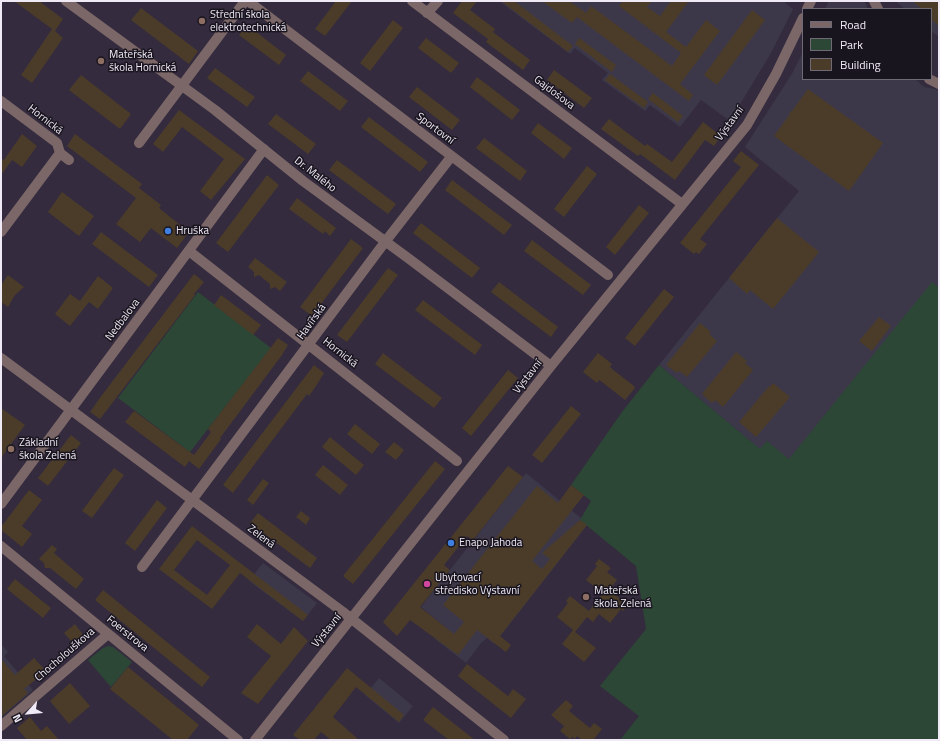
<!DOCTYPE html>
<meta charset="utf-8">
<style>
body{margin:0}
#map{position:relative;width:940px;height:741px;overflow:hidden;background:#342b3e;font-family:"Titillium Web",sans-serif}
canvas{display:block}
.frame{position:absolute;inset:0;border:2px solid #f0eaf7;pointer-events:none}
.legend{position:absolute;left:802px;top:8px;width:130px;height:72px;box-sizing:border-box;background:#19151e;border:1px solid #6f6a75;margin:0;padding:5px 7px;list-style:none;font-size:12px;color:#f0eaf7}
.legend li{display:flex;align-items:center;gap:8px;height:20px}
.legend b{width:20px;border:1px solid #6f6a75}
.north{position:absolute;left:8px;top:693px;width:40px;height:40px;-webkit-text-stroke:3px #19151e;paint-order:stroke;rotate:243deg;font-size:11px;font-weight:700;line-height:16px;text-align:center;color:#f0eaf7}
.north::after{content:'';display:block;margin:auto;width:14px;height:18px;background:#f0eaf7;clip-path:polygon(50% 0,100% 100%,50% 72%,0 100%)}
</style>
<div id="map">
<canvas width="940" height="741"></canvas>
<div class="frame"></div>
<ul class="legend">
<li><b style="height:5px;background:#7b6767"></b>Road</li>
<li><b style="height:11px;background:#2c4735"></b>Park</li>
<li><b style="height:11px;background:#4b3c2a"></b>Building</li>
</ul>
<div class="north">N</div>
</div>
<script>
const context = document.querySelector('canvas').getContext('2d');
context.lineJoin = 'round';
function paint(path, color) {
  context.fillStyle = color;
  context.fill(path, 'evenodd');
}
function shape(rows) {
  const path = new Path2D();
  for (const r of rows) {
    path.moveTo(r[0], r[1]);
    for (let i = 2; i < r.length; i += 2) path.lineTo(r[i], r[i + 1]);
  }
  return path;
}
function strokePath(path, color, width, dash) {
  context.strokeStyle = color;
  context.lineWidth = width;
  context.lineCap = dash ? 'butt' : 'round';
  context.setLineDash(dash || []);
  context.stroke(path);
}
function label(font, color, halo, rows, align = 'center') {
  context.font = font + ' "Titillium Web",sans-serif';
  context.lineWidth = 3;
  context.setLineDash([]);
  context.textBaseline = 'middle';
  context.strokeStyle = halo;
  context.fillStyle = color;
  for (const [text, x, y, turn = 0] of rows) {
    context.save();
    context.translate(x, y);
    context.rotate((+turn || 0) * Math.PI / 180);
    context.textAlign = isNaN(turn) ? turn : align;
    if (halo) context.strokeText(text, 0, 0);
    context.fillText(text, 0, 0);
    context.restore();
  }
}
paint(shape([
 [499,1,783,1,793,9,771,53,730,121,701,100,680,127,650,105,645,111,602,80,608,73,575,48,570,54],
 [829,1,864,1,868,9,825,9],
 [895,1,939,1,939,37,931,31,931,9,905,9],
 [803,52,803,79,915,79,924,87,939,90,939,581,767,442,761,450,659,365,799,191,745,147,793,72],
 [526,473,581,518,580,520,587,525,494,644,487,638,481,643,466,663,435,639,445,627,421,607],
 [263,563,317,603,303,621,249,581],
 [3,646,8,652,4,656,33,690,1,717,1,647],
 [379,678,413,706,399,723,365,695]
]), '#3c3849');
paint(shape([
 [932,282,939,288,939,524,937,526,939,528,939,740,620,740,639,716,600,686,646,629,636,566,580,520,591,501,571,485,622,412,659,365,760,449,767,441,789,459],
 [198,292,271,348,190,452,118,398],
 [108,646,113,647,132,662,111,687,88,660,103,648]
]), '#2c4735');
paint(shape([
 [14,1,39,1,63,19,55,31,63,38,32,83,21,75,52,29],
 [336,1,352,1,325,36,315,29],
 [462,1,477,1,470,10,495,29,493,32,530,60,523,70,486,42,488,39,453,13],
 [501,1,514,1,573,46,568,52],
 [542,1,569,1,586,13,591,6,672,66,681,53,619,6,623,1,652,1,647,7,660,16,671,1,689,1,666,32,686,47,706,20,720,31,680,84,693,95,689,101,577,17,572,23],
 [912,1,939,1,939,26,931,19,931,9,922,9],
 [141,8,198,51,189,64,131,20],
 [752,10,765,20,717,85,704,75],
 [393,20,403,28,370,71,360,63],
 [247,25,286,55,279,65,239,35],
 [426,38,459,63,451,73,418,48],
 [579,38,616,65,612,72,575,44],
 [215,68,255,97,247,107,207,78],
 [554,70,592,98,584,108,547,80],
 [308,71,348,101,340,111,300,81],
 [610,74,648,102,644,108,605,80],
 [81,75,131,114,120,129,69,90],
 [477,77,520,110,512,120,470,87],
 [417,87,460,120,452,130,409,97],
 [808,89,883,143,849,191,774,136,790,114,789,112,792,111],
 [653,93,683,116,678,122,648,99],
 [179,110,245,159,211,200,200,191,224,159,182,127,163,152,153,144],
 [276,114,316,144,308,154,268,124],
 [369,117,428,162,420,172,361,127],
 [609,119,645,146,647,144,672,162,703,122,721,136,714,146,705,140,675,180,640,154,638,156,601,129],
 [538,123,572,148,564,159,531,133],
 [22,134,37,146,22,167,12,160,1,175,1,158,4,160],
 [75,134,142,184,139,188,161,205,159,208,189,232,177,248,151,228,140,242,116,224,136,198,67,146],
 [484,138,527,171,520,181,476,148],
 [741,151,759,165,700,239,707,244,699,254,696,252,694,254,680,243,741,167,733,161],
 [337,160,396,204,388,214,329,170],
 [587,166,597,174,564,217,554,209],
 [267,175,279,185,228,252,216,243],
 [452,180,512,225,504,235,445,190],
 [62,192,94,216,79,236,48,212],
 [297,198,336,228,330,236,325,231,323,234,289,209],
 [639,205,649,213,615,255,606,247],
 [777,218,819,252,773,309,750,290,747,294,729,278],
 [421,223,480,268,472,278,413,233],
 [101,232,158,275,149,287,92,244],
 [351,239,363,248,312,316,300,307],
 [532,240,591,285,583,295,524,251],
 [255,258,287,282,280,291,275,287,270,289,270,284,259,275,254,277,254,272,248,267],
 [388,268,398,275,347,342,337,335],
 [194,274,204,282,194,294,195,295,100,419,90,412,99,399],
 [8,275,24,287,15,295,8,307,1,302,1,285],
 [98,276,113,288,98,309,89,302,70,326,55,314,70,294,80,301],
 [499,282,558,327,551,337,491,292],
 [664,289,674,297,635,346,625,338],
 [221,295,261,325,253,335,214,305],
 [423,300,482,345,475,355,415,310],
 [879,317,891,326,872,351,859,341],
 [700,323,711,332,709,334,717,341,687,377,679,371,677,373,666,365],
 [278,338,288,345,282,355,220,438,221,439,199,469,189,461,185,467,125,422,134,411,194,455,211,432,208,429],
 [736,352,747,361,745,363,753,370,723,407,715,400,712,403,702,394],
 [383,353,442,398,434,408,375,364],
 [598,353,612,364,610,367,612,369,634,386,635,388,625,400,602,382,599,380,597,383,583,372],
 [314,365,324,373,316,386,309,396,307,394,233,493,223,485],
 [508,370,518,378,471,436,462,428],
 [773,383,790,397,756,437,739,422,769,386,770,387],
 [571,406,581,414,542,463,532,455],
 [1,408,25,425,1,458],
 [355,424,380,444,372,454,347,434],
 [71,435,81,443,48,486,38,478],
 [330,437,364,465,356,475,322,447],
 [394,442,404,450,396,460,385,452],
 [435,461,445,469,353,584,343,576],
 [323,465,348,485,340,495,315,475],
 [508,466,523,477,473,540,467,536,444,565,450,570,420,607,454,634,464,622,443,605,473,567,537,486,558,503,571,485,584,495,532,561,542,569,550,559,542,553,580,520,587,525,500,636,511,645,506,652,477,630,458,655,410,620,397,636,383,622],
 [114,468,124,475,92,518,82,511],
 [263,479,269,483,253,505,247,500],
 [29,490,42,500,22,526,32,534,22,547,1,530,1,527],
 [157,500,167,508,135,551,125,543],
 [301,511,310,518,306,525,296,517],
 [258,513,317,558,310,568,250,523],
 [192,526,308,615,303,621,240,573,212,609,159,569],
 [197,540,230,565,207,595,174,570],
 [52,545,57,549,54,553,84,579,76,589,50,568,45,568,44,563,39,559],
 [599,559,611,568,607,572,617,580,609,590,628,605,623,611,621,609,610,623,599,614,593,622,587,617,575,632,596,648,584,662,562,644,573,630,557,617,568,603,566,601,570,596,589,611,603,593,586,580,597,566,595,564],
 [15,579,51,608,43,618,7,589],
 [103,590,210,677,202,687,95,600],
 [75,624,84,636,77,643,76,641,73,643,64,633],
 [257,624,281,644,294,627,308,641,258,704,241,693,271,656,247,637],
 [34,658,45,670,44,673,24,689,28,693,1,717,1,659,15,675],
 [467,664,508,696,513,689,526,699,511,718,458,676],
 [128,667,199,725,187,740,173,740,110,689],
 [347,668,404,715,399,722,356,687,333,717,359,740,331,740,321,732,314,740,300,740,293,735],
 [70,683,90,706,69,724,50,701],
 [566,700,573,706,569,711,590,728,594,723,602,729,593,740,582,740,577,736,575,739,573,737,570,739,560,731,564,726,551,715],
 [433,707,452,722,475,740,449,740,423,720],
 [30,717,41,731,47,726,59,740,27,740,17,728]
]), '#4b3c2a');
strokePath(shape([
 [66,1,215,110,303,181,408,258,551,366],
 [248,1,608,275],
 [412,1,682,204],
 [874,1,878,9],
 [807,9,811,1],
 [427,13,438,1],
 [929,79,939,84],
 [1,101,57,143,60,153,69,160],
 [139,143,245,1],
 [1,232,60,153],
 [189,251,457,461],
 [1,358,343,612,504,740],
 [1,504,264,149],
 [1,546,238,740],
 [142,567,385,242,451,157],
 [1,726,108,634],
 [255,740,551,366,747,125,776,74,803,18]
]), '#7b6767', 10);
for (const [x, y, r, color] of [
 [202,21,4,"#8d6e63"],
 [101,61,4,"#8d6e63"],
 [168,231,4,"#3f7fe0"],
 [11,449,4,"#8d6e63"],
 [451,543,4,"#3f7fe0"],
 [427,584,4,"#d1479c"],
 [586,597,4,"#8d6e63"]
]) {
  const dot = new Path2D();
  dot.arc(x, y, r, 0, 2 * Math.PI);
  context.fillStyle = color;
  context.fill(dot);
  strokePath(dot, '#19151e', 1.5);
}
label('11px', '#f0eaf7', '#19151e', [
 ["Střední škola",210,15],
 ["elektrotechnická",210,28],
 ["Mateřská",109,55],
 ["škola Hornická",109,68],
 ["Hruška",176,231],
 ["Základní",19,443],
 ["škola Zelená",19,456],
 ["Enapo Jahoda",459,543],
 ["Ubytovací",435,578],
 ["středisko Výstavní",435,591],
 ["Mateřská",594,591],
 ["škola Zelená",594,604]
], 'left');
label('11px', '#f0eaf7', '#19151e', [
 ["Gajdošova",554,93,37],
 ["Hornická",45,120,38],
 ["Výstavní",730,124,-54],
 ["Sportovní",435,129,37],
 ["Dr. Malého",315,175,38],
 ["Nedbalova",123,320,-53],
 ["Havířská",312,322,-54],
 ["Hornická",340,353,38],
 ["Výstavní",528,377,-52],
 ["Zelená",261,537,37],
 ["Výstavní",327,631,-51],
 ["Foerstrova",127,634,39],
 ["Chocholouškova",65,655,-41]
]);
</script>
